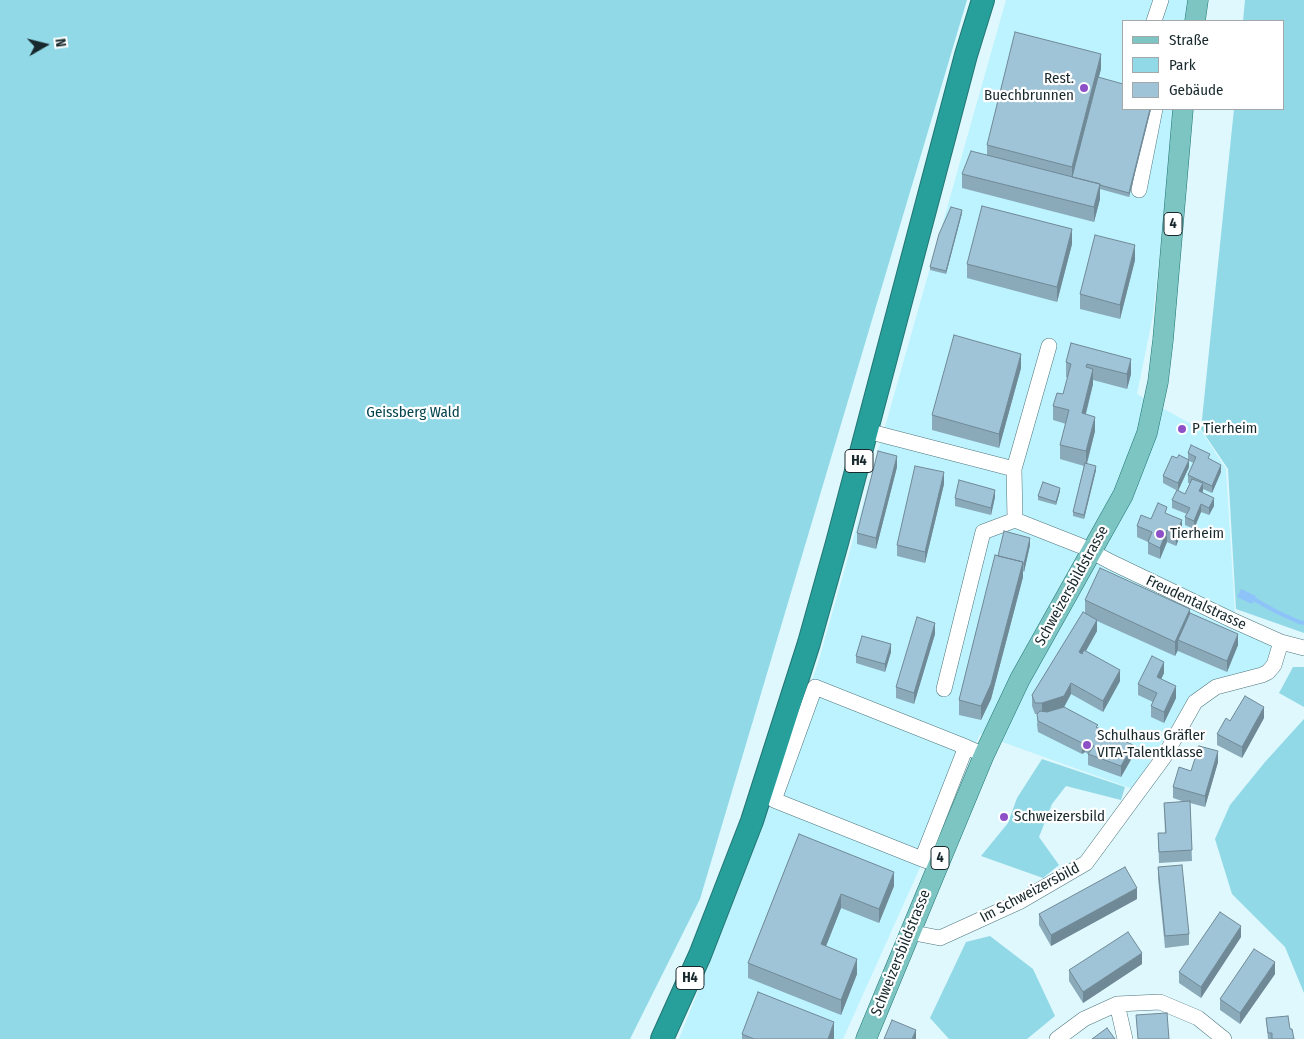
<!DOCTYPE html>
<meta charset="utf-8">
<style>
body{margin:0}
#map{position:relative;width:1304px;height:1039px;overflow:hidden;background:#def8fd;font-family:"Fira Sans Condensed",sans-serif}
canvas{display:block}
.legend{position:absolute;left:1122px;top:20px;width:162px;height:90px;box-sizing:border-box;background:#fff;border:1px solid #a3a9ab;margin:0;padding:6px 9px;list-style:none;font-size:15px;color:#18292d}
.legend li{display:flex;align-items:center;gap:10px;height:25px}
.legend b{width:25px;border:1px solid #a3a9ab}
.north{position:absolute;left:20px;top:20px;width:50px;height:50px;-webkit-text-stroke:4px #fff;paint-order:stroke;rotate:82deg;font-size:14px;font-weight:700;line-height:20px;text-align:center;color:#18292d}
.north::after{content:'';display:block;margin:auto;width:18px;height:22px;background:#18292d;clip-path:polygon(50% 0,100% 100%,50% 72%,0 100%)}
</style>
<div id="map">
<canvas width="1304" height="1039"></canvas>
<ul class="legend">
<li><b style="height:6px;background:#7dc5c3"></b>Straße</li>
<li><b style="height:14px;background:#91d9e7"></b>Park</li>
<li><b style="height:14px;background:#a0c4d7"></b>Gebäude</li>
</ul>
<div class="north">N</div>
</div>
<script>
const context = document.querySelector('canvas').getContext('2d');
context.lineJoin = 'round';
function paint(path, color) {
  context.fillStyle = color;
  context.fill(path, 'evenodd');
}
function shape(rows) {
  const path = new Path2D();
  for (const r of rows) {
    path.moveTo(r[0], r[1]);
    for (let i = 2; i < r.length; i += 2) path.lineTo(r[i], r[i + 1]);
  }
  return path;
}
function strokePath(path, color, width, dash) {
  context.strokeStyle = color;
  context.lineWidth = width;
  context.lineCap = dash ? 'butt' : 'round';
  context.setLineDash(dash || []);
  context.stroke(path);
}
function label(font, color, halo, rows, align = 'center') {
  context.font = font + ' "Fira Sans Condensed",sans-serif';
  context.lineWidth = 4.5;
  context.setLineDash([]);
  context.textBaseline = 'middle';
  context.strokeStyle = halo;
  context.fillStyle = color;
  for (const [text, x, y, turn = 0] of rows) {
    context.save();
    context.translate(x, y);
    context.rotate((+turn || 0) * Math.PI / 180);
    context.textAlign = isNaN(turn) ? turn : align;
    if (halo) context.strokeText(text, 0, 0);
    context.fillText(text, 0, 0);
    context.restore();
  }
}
paint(shape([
 [1006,0,1188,0,1186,21,1123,21,1123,109,1176,109,1153,315,1137,394,1200,429,1226,469,1236,630,1274,647,1261,671,1188,700,1133,789,980,734,843,1039,679,1039,737,893,818,663]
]), '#bdf3fe');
paint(shape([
 [0,0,967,0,700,899,630,1039,0,1039],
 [1245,0,1304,0,1304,633,1236,609,1228,469,1201,429,1234,109,1283,109,1283,21,1243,21],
 [1293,667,1304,667,1304,707,1279,693],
 [1304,719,1304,993,1285,947,1232,894,1215,839,1230,805,1265,762],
 [1042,759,1125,787,1121,800,1066,786,1052,804,1039,837,1059,865,1043,878,981,856,1008,823,1017,798],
 [990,936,1033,969,1055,1016,1027,1039,949,1039,930,1018,966,942]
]), '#91d9e7');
paint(shape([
 [1241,589,1256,596,1252,604,1237,597]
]), '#8dc3f9');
strokePath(shape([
 [1250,597,1277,612,1299,622,1304,623]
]), '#8dc3f9', 4);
const minor = shape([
 [1154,21,1161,0],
 [1139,190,1155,109],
 [867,431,1014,469],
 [1015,520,1014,469,1049,346],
 [944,689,983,532,1015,520,1081,546,1111,562,1234,621,1281,642,1304,648],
 [922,859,774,800,815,687,966,747],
 [930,862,922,859,966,747,975,751],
 [909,932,940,938,1019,902,1086,863,1164,757,1195,702,1216,687,1262,675,1268,672,1274,665,1281,642],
 [1117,1004,1125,1039],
 [1057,1039,1084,1019,1117,1004,1160,1002,1198,1018,1224,1039]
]);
const major = shape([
 [1195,21,1198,0],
 [866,1039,984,755,1020,679,1123,495,1147,433,1158,382,1163,340,1183,109]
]);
const highway = shape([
 [662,1039,700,955,752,821,809,643,837,543,966,55,983,0]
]);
strokePath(minor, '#4e767e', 16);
strokePath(major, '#227674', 21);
strokePath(highway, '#227674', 24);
strokePath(minor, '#fff', 15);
strokePath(major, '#7dc5c3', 20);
strokePath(highway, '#279f9b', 22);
paint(shape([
 [1101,69,1098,78,1151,109,1129,197,1100,189,1100,199,1094,222,962,188,962,174,987,155,987,145],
 [962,213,946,274,930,270,930,267],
 [1072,244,1057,302,967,278,967,264],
 [1135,260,1120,319,1080,309,1080,294],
 [1071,343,1131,374,1127,389,1093,380,1093,384,1086,414,1095,431,1087,464,1096,470,1084,519,1073,516,1073,512,1084,466,1060,459,1060,445,1066,424,1053,420,1053,406,1063,394,1068,378,1066,377,1066,362],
 [1021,368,999,448,932,430,932,415],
 [1188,453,1210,459,1221,472,1212,493,1203,489,1202,493,1214,506,1209,515,1201,512,1194,529,1185,525,1185,517,1187,514,1172,508,1172,500,1185,494,1190,483,1188,483,1188,475,1194,463,1189,461,1189,467,1178,491,1163,483,1163,476,1177,458,1188,459],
 [897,467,876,549,857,544,857,533],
 [944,484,925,563,897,556,897,545],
 [1060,491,1056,505,1038,500,1038,496],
 [995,497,991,515,955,506,955,498],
 [1167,514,1182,531,1176,546,1167,542,1160,559,1148,554,1148,542,1137,537,1137,526,1151,519],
 [1030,545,1024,572,1023,571,1023,577,991,699,981,720,959,715,959,700,998,556],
 [1085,600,1190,613,1238,645,1227,672,1178,651,1178,650,1175,656,1097,621,1097,631,1086,651,1120,681,1103,712,1071,694,1064,707,1098,728,1133,756,1121,777,1088,765,1088,754,1085,752,1082,754,1038,732,1037,725,1038,714,1035,714,1032,706,1032,695,1085,614],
 [935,634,914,704,896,698,896,687],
 [891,652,885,672,856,663,856,656],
 [1164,673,1161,679,1176,698,1164,723,1151,717,1151,706,1153,702,1138,695,1138,684],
 [1264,718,1242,758,1217,745,1217,734,1230,721],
 [1218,762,1205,807,1190,803,1192,861,1159,863,1158,833,1165,833,1164,803,1185,802,1173,798,1173,787,1191,771],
 [799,834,894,886,879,923,841,908,826,946,857,974,841,1015,748,978,748,963],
 [1158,867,1189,934,1189,945,1165,948,1158,878],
 [1137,899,1051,946,1039,925,1039,914],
 [1241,937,1201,998,1179,983,1179,972],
 [1142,964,1083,1003,1069,981,1069,970],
 [1275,974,1240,1024,1220,1010,1220,999],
 [1266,1018,1290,1029,1294,1039,1268,1039],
 [742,1034,834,1037,834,1039,742,1039]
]), '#8aa9b9');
paint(shape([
 [1101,54,1101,69,1073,178,1072,178,1072,167],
 [1150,109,1151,109,1129,197,1129,193],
 [1100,184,1100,199,1094,222,1094,207],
 [962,210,962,213,946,274,946,271],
 [1072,229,1072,244,1057,302,1057,287],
 [1135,245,1135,260,1120,319,1120,305],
 [1021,354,1021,368,999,448,999,434],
 [1131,359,1131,374,1127,389,1127,374],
 [1093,369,1093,384,1082,428,1082,413],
 [1095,417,1095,431,1086,466,1086,451],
 [897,456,897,467,876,549,876,538],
 [1189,460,1189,467,1178,491,1178,483],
 [1221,465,1221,472,1212,493,1212,486],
 [1096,466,1096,470,1084,519,1084,515],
 [944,472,944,484,925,563,925,552],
 [1203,483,1203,491,1199,499,1199,491],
 [1060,488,1060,491,1056,505,1056,502],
 [995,490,995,497,991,515,991,508],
 [1214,498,1214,506,1209,515,1209,508],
 [1201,504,1201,512,1194,529,1194,521],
 [1182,520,1182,531,1176,546,1176,534],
 [1167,530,1167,542,1160,559,1160,548],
 [1030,538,1030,545,1024,572,1024,564],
 [1023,562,1023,577,991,699,981,720,981,706],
 [1190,609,1190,624,1178,640,1178,650,1175,656,1175,642],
 [1097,620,1097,631,1079,663,1079,652],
 [935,623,935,634,914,704,914,693],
 [1238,634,1238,645,1227,672,1227,661],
 [891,644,891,652,885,672,885,664],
 [1164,662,1164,673,1157,688,1157,677],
 [1120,670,1120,681,1103,712,1103,701],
 [1071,683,1071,694,1064,707,1042,714,1042,703],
 [1176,686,1176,698,1164,723,1164,712],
 [1264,707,1264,718,1242,758,1242,747],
 [1085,740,1085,752,1082,754,1082,743],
 [1133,745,1133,756,1121,777,1121,766],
 [1218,751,1218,762,1205,807,1205,796],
 [894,872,894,886,879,923,879,909],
 [1137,888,1137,899,1051,946,1051,935],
 [841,894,841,908,821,959,821,944],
 [1241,926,1241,937,1201,998,1201,987],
 [1142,953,1142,964,1083,1003,1083,992],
 [857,959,857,974,841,1015,841,1000],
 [1275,962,1275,974,1240,1024,1240,1013],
 [834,1022,834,1039,828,1039],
 [916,1030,916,1039,912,1039]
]), '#708996');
const building = shape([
 [1015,32,1101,54,1072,167,987,145,1015,32],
 [1098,77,1123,84,1123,109,1150,109,1129,193,1100,185,1100,184,1072,177,1098,77],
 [971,151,1100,184,1094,207,962,174,971,151],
 [982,206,1072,229,1057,287,967,264,982,206],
 [951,207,962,210,946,271,930,267,939,234,951,207],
 [1095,235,1135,245,1120,305,1080,294,1095,235],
 [954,335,1021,354,999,434,932,415,954,335],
 [1071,343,1131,359,1127,374,1087,364,1086,367,1093,369,1082,413,1095,417,1086,451,1060,445,1069,410,1053,406,1057,393,1063,394,1071,364,1066,362,1071,343],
 [1191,445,1210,454,1208,458,1221,465,1212,486,1188,475,1196,457,1188,453,1191,445],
 [878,451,897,456,876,538,857,533,878,451],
 [1179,455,1189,460,1178,483,1163,476,1172,456,1177,458,1179,455],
 [1085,463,1096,466,1084,515,1073,512,1085,463],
 [915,466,944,472,925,552,897,545,915,466],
 [1192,479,1203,483,1199,491,1214,498,1209,508,1201,504,1194,521,1185,517,1190,508,1172,500,1177,490,1185,494,1192,479],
 [959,480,995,490,991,508,955,498,959,480],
 [1043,482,1060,488,1056,502,1038,496,1043,482],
 [1158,503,1167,507,1165,513,1182,520,1176,534,1167,530,1160,548,1148,542,1152,532,1137,526,1141,515,1151,519,1158,503],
 [1004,531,1030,538,1024,564,1022,564,1023,562,998,556,1004,531],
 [995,555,1023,562,991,684,981,706,959,700,995,555],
 [1100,568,1190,609,1175,642,1085,600,1100,568],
 [1083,612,1097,620,1079,652,1082,654,1084,650,1120,670,1103,701,1071,683,1064,696,1042,703,1035,703,1032,695,1083,612],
 [1190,613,1238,634,1227,661,1178,640,1190,613],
 [917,617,935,623,914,693,896,687,917,617],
 [862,636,891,644,885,664,856,656,862,636],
 [1152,656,1164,662,1157,677,1176,686,1164,712,1151,706,1157,693,1138,684,1152,656],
 [1245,696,1264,707,1242,747,1217,734,1226,718,1230,721,1245,696],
 [1064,707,1098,725,1096,727,1133,745,1121,766,1088,754,1094,746,1085,740,1082,743,1038,721,1037,714,1040,711,1047,712,1064,707],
 [1199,746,1218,751,1205,796,1173,787,1179,767,1191,771,1199,746],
 [1190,801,1192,850,1159,852,1158,833,1166,833,1164,803,1190,801],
 [799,834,894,872,879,909,841,894,821,944,857,959,841,1000,748,963,799,834],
 [1182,865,1189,934,1165,936,1158,867,1182,865],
 [1125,867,1137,888,1051,935,1039,914,1125,867],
 [1220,912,1241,926,1201,987,1179,972,1220,912],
 [1128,932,1142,953,1083,992,1069,970,1128,932],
 [1254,949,1275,962,1240,1013,1220,999,1254,949],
 [758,992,834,1022,828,1039,754,1039,742,1034,758,992],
 [1167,1013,1169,1039,1138,1039,1136,1015,1167,1013],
 [1288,1016,1290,1029,1292,1029,1294,1039,1272,1039,1272,1033,1268,1033,1266,1018,1288,1016],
 [892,1020,916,1030,912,1039,884,1039,892,1020],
 [1107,1028,1115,1039,1092,1039,1107,1028]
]);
paint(building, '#a0c4d7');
strokePath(building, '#708996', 1);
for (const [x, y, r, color] of [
 [1084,88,5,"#8e50c6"],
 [1182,429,5,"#8e50c6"],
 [1160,534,5,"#8e50c6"],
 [1087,745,5,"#8e50c6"],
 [1004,817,5,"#8e50c6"]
]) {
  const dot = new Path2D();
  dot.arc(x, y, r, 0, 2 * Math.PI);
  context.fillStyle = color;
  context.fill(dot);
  strokePath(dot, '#fff', 2);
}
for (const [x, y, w] of [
 [1173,224,18],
 [859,461,28],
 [940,858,18],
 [690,978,28]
]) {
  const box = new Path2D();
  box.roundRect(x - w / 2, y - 11.5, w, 23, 4);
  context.fillStyle = '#fff';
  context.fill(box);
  strokePath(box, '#18292d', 1);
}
label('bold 14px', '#18292d', null, [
 ["4",1173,224],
 ["H4",859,461],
 ["4",940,858],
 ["H4",690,978]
]);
label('15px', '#18292d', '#fff', [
 ["Rest.",1074,79,"right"],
 ["Buechbrunnen",1074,96,"right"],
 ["P Tierheim",1192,429],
 ["Tierheim",1170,534],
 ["Schulhaus Gräfler",1097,736],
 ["VITA-Talentklasse",1097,753],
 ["Schweizersbild",1014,817]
], 'left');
label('15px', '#04444e', '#fff', [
 ["Geissberg Wald",413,413]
]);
label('15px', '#18292d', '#fff', [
 ["Schweizersbildstrasse",1072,586,-61],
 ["Freudentalstrasse",1196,603,25],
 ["Im Schweizersbild",1030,893,-28],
 ["Schweizersbildstrasse",901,953,-68]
]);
</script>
